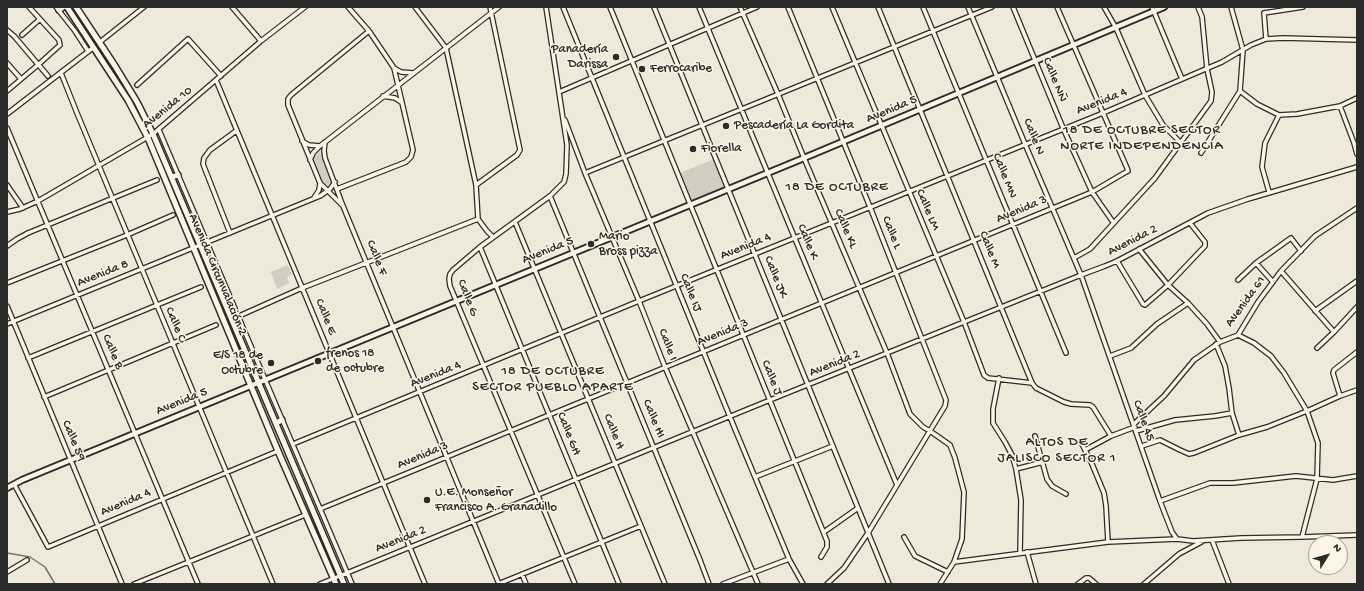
<!DOCTYPE html>
<meta charset="utf-8">
<style>
body{margin:0}
#map{position:relative;width:1364px;height:591px;overflow:hidden;background:#efe9da;font-family:"Gochi Hand",sans-serif}
canvas{display:block}
.frame{position:absolute;inset:0;border:8px solid #2b2b2b;pointer-events:none}
.north{position:absolute;left:1308px;top:535px;width:40px;height:40px;box-sizing:border-box;background:#fcf5e5;border:1px solid #a8a49b;border-radius:50%;rotate:53deg;font-size:11px;font-weight:700;line-height:16px;text-align:center;color:#2b2b2b}
.north::after{content:'';display:block;margin:auto;width:14px;height:18px;background:#2b2b2b;clip-path:polygon(50% 0,100% 100%,50% 72%,0 100%)}
</style>
<div id="map">
<canvas width="1364" height="591"></canvas>
<div class="frame"></div>
<div class="north">N</div>
</div>
<script>
const context = document.querySelector('canvas').getContext('2d');
context.lineJoin = 'round';
function paint(path, color) {
  context.fillStyle = color;
  context.fill(path, 'evenodd');
}
function shape(rows) {
  const path = new Path2D();
  for (const r of rows) {
    path.moveTo(r[0], r[1]);
    for (let i = 2; i < r.length; i += 2) path.lineTo(r[i], r[i + 1]);
  }
  return path;
}
function strokePath(path, color, width, dash) {
  context.strokeStyle = color;
  context.lineWidth = width;
  context.lineCap = dash ? 'butt' : 'round';
  context.setLineDash(dash || []);
  context.stroke(path);
}
function label(font, color, halo, rows, align = 'center') {
  context.font = font + ' "Gochi Hand",sans-serif';
  context.lineWidth = 3;
  context.setLineDash([]);
  context.textBaseline = 'middle';
  context.strokeStyle = halo;
  context.fillStyle = color;
  for (const [text, x, y, turn = 0] of rows) {
    context.save();
    context.translate(x, y);
    context.rotate((+turn || 0) * Math.PI / 180);
    context.textAlign = isNaN(turn) ? turn : align;
    if (halo) context.strokeText(text, 0, 0);
    context.fillText(text, 0, 0);
    context.restore();
  }
}
paint(shape([
 [320,152,333,184,324,186,312,158],
 [714,159,726,188,692,202,680,173],
 [288,265,292,275,287,277,289,283,277,289,271,272]
]), '#d2cdc0');
strokePath(shape([
 [7,553,30,557,45,567,55,584]
]), '#75736d', 1.5);
const minor = shape([
 [56,7,75,31,88,51],
 [232,7,261,41],
 [415,7,446,48,476,185,478,219,487,231,493,237],
 [546,7,567,145,566,174,564,182,550,196,480,247,453,270,450,274,449,279,450,286,575,584],
 [563,7,730,417,789,559,803,584],
 [610,7,827,541,827,547,821,557],
 [654,7,889,584],
 [699,7,897,485],
 [740,7,778,94,804,158,887,353,910,414,923,427,930,431,950,445,955,458,964,492,962,539,954,562,940,584],
 [788,7,870,207,946,400,945,406,868,533,844,568,827,584],
 [832,7,964,322,984,375,988,378,1032,383],
 [878,7,1032,383,1036,388,1064,402,1071,404,1090,405,1093,407,1111,436,1135,427],
 [923,7,1066,353],
 [968,7,1025,144,1081,275,1160,501,1172,532,1177,539,1193,541,1241,538,1302,537,1357,535],
 [1013,7,1063,128,1092,192,1113,222],
 [1104,7,1116,28,1145,95,1163,125,1180,142],
 [1152,7,1182,79],
 [7,30,14,36,48,76],
 [22,35,40,19],
 [1266,39,1264,13,1303,7],
 [100,42,144,7],
 [7,63,21,79],
 [394,68,401,72,413,73],
 [61,73,77,113,273,584],
 [216,80,425,584],
 [137,85,188,39,221,76],
 [7,91,39,64,60,45,59,40,29,7],
 [1240,91,1257,104,1279,115,1297,114,1340,106,1357,98],
 [559,92,757,7],
 [383,96,395,98,401,102],
 [1340,106,1354,143,1357,154],
 [7,114,94,47],
 [565,120,585,173,639,301,665,367,758,584],
 [7,128,198,584],
 [159,130,352,584],
 [302,141,309,145,320,146],
 [325,142,324,151,325,158,343,206,499,584],
 [1201,153,1240,91,1243,50,1231,7],
 [310,160,313,153,320,146,499,7],
 [585,173,992,7],
 [320,183,343,206],
 [7,185,23,208],
 [476,185,517,155,520,150,490,7],
 [337,189,406,162,411,157,413,150,394,68,369,31,348,7],
 [1269,192,1262,167,1265,143,1279,115],
 [550,196,700,560,709,584],
 [314,198,319,190,320,183,288,105,288,99,291,95,369,31],
 [7,212,20,209,38,201,153,134,261,41,305,7],
 [515,222,665,584],
 [230,233,203,164,204,158,210,150,236,131],
 [7,246,17,239,28,233,157,180],
 [480,247,619,584],
 [1139,249,1168,285,1188,303,1207,324,1220,342],
 [1074,258,1090,249,1155,178,1211,101,1212,92,1207,69,1202,17,1198,7],
 [1117,261,1143,304,1145,305,1168,285,1205,246,1205,242,1190,223],
 [1256,263,1273,282],
 [1281,271,1334,332],
 [1238,280,1256,263,1291,238,1301,251],
 [7,283,127,235,173,215],
 [7,306,122,584],
 [1315,311,1357,281],
 [239,316,302,288,478,219],
 [7,324,320,196,330,189,335,182],
 [1238,335,1254,343,1271,356,1284,373,1307,411,1318,443,1317,479,1302,537],
 [1216,344,1225,366,1229,388,1232,413,1239,435],
 [1317,348,1334,332,1357,307],
 [1110,356,1131,348,1157,324,1188,303],
 [28,358,201,287],
 [999,378,993,409,993,423,1005,442,1012,455,1016,469,1021,500,1020,553],
 [1340,396,1333,373,1334,370,1357,352],
 [44,397,216,325],
 [1134,424,1164,396,1194,360,1220,342,1238,335,1258,302,1281,271,1315,236,1357,208],
 [1136,431,1175,420,1215,416,1232,413],
 [1035,436,1047,479,1052,486,1066,494],
 [1081,442,1092,464,1104,493,1106,506,1108,542],
 [293,444,639,301,1103,113,1222,62,1251,45,1266,39,1283,38,1357,40],
 [1142,446,1160,440,1180,450,1189,454,1194,453,1239,435,1267,427,1307,411,1340,396,1357,390],
 [1085,450,1111,436],
 [1016,469,1043,462],
 [755,477,833,446],
 [14,484,48,547,278,451],
 [1160,501,1210,483,1233,483,1296,476,1333,480,1357,476],
 [320,509,1092,192,1126,172,1128,171,1127,168,1057,7],
 [824,532,858,508],
 [904,537,915,556,948,572],
 [1212,540,1229,584],
 [1027,552,1036,584],
 [954,562,1108,542,1177,539],
 [7,572,27,560],
 [522,574,526,584],
 [134,584,305,515],
 [320,584,770,400,1081,275,1105,266,1117,261,1208,213,1248,199,1357,167],
 [498,584,641,526],
 [723,584,789,559],
 [1078,584,1086,578,1089,578,1096,584],
 [1144,584,1179,554,1203,541]
]);
const tertiary = shape([
 [7,488,22,480,804,158,1164,7]
]);
const secondary = shape([
 [67,7,128,100,148,138,278,451,336,584],
 [76,7,115,66,137,102,153,134,344,584],
 [59,10,63,7],
 [172,177,178,175],
 [276,423,282,420]
]);
strokePath(minor, '#2b2b2b', 6);
strokePath(tertiary, '#2b2b2b', 8);
strokePath(secondary, '#2b2b2b', 8);
strokePath(minor, '#fcf5e5', 3.5);
strokePath(tertiary, '#fcf5e5', 4.5);
strokePath(secondary, '#fcf5e5', 5);
for (const [x, y, r, color] of [
 [616,57,4,"#2b2b2b"],
 [642,69,4,"#2b2b2b"],
 [726,126,4,"#2b2b2b"],
 [693,149,4,"#2b2b2b"],
 [591,244,4,"#2b2b2b"],
 [318,361,4,"#2b2b2b"],
 [271,363,4,"#2b2b2b"],
 [427,500,4,"#2b2b2b"]
]) {
  const dot = new Path2D();
  dot.arc(x, y, r, 0, 2 * Math.PI);
  context.fillStyle = color;
  context.fill(dot);
  strokePath(dot, '#fcf5e5', 1.5);
}
label('13px', '#2b2b2b', '#fcf5e5', [
 ["Panadería",608,50,"right"],
 ["Darissa",608,65,"right"],
 ["Ferrocaribe",650,69],
 ["Pescadería La Gordita",734,126],
 ["Fiorella",701,149],
 ["Mario",599,237],
 ["Bross pizza",599,252],
 ["frenos 18",326,354],
 ["de octubre",326,369],
 ["E/S 18 de",263,356,"right"],
 ["Octubre",263,371,"right"],
 ["U.E. Monseñor",435,493],
 ["Francisco A. Granadillo",435,508]
], 'left');
label('13px', '#2b2b2b', '#fcf5e5', [
 ["Calle NÑ",1054,80,68],
 ["Avenida 4",1102,102,-22],
 ["Avenida 10",168,108,-39],
 ["Avenida 5",892,110,-23],
 ["Calle N",1033,137,68],
 ["Calle MN",1004,176,68],
 ["Calle LM",927,210,67],
 ["Avenida 3",1022,210,-23],
 ["Calle KL",845,229,67],
 ["Calle L",891,233,68],
 ["Avenida 2",1133,241,-27],
 ["Calle K",807,242,67],
 ["Avenida 4",746,247,-22],
 ["Calle M",989,250,68],
 ["Avenida 5",548,251,-22],
 ["Calle F",376,258,68],
 ["Avenida 8",103,274,-22],
 ["Avenida Circunvalación 2",217,275,67],
 ["Calle JK",775,277,68],
 ["Calle IJ",690,293,68],
 ["Calle G",467,298,69],
 ["Avenida 61",1246,302,-54],
 ["Calle E",325,317,68],
 ["Calle C",175,325,67],
 ["Avenida 3",723,333,-22],
 ["Calle I",667,345,69],
 ["Calle B",112,352,67],
 ["Avenida 2",835,364,-22],
 ["Avenida 4",436,375,-22],
 ["Calle J",771,378,68],
 ["Avenida 5",182,402,-22],
 ["Calle HI",653,419,68],
 ["Calle 45",1143,421,70],
 ["Calle H",613,432,68],
 ["Calle GH",568,434,68],
 ["Calle 59",73,441,67],
 ["Avenida 3",423,456,-23],
 ["Avenida 4",126,503,-23],
 ["Avenida 2",401,540,-22]
]);
context.letterSpacing = '1px';
label('14px', '#2b2b2b', '#fcf5e5', [
 ["18 DE OCTUBRE SECTOR",1142,131],
 ["NORTE INDEPENDENCIA",1142,147],
 ["18 DE OCTUBRE",837,188],
 ["18 DE OCTUBRE",553,372],
 ["SECTOR PUEBLO APARTE",553,388],
 ["ALTOS DE",1057,443],
 ["JALISCO SECTOR 1",1057,459]
]);
context.letterSpacing = '0px';
</script>
